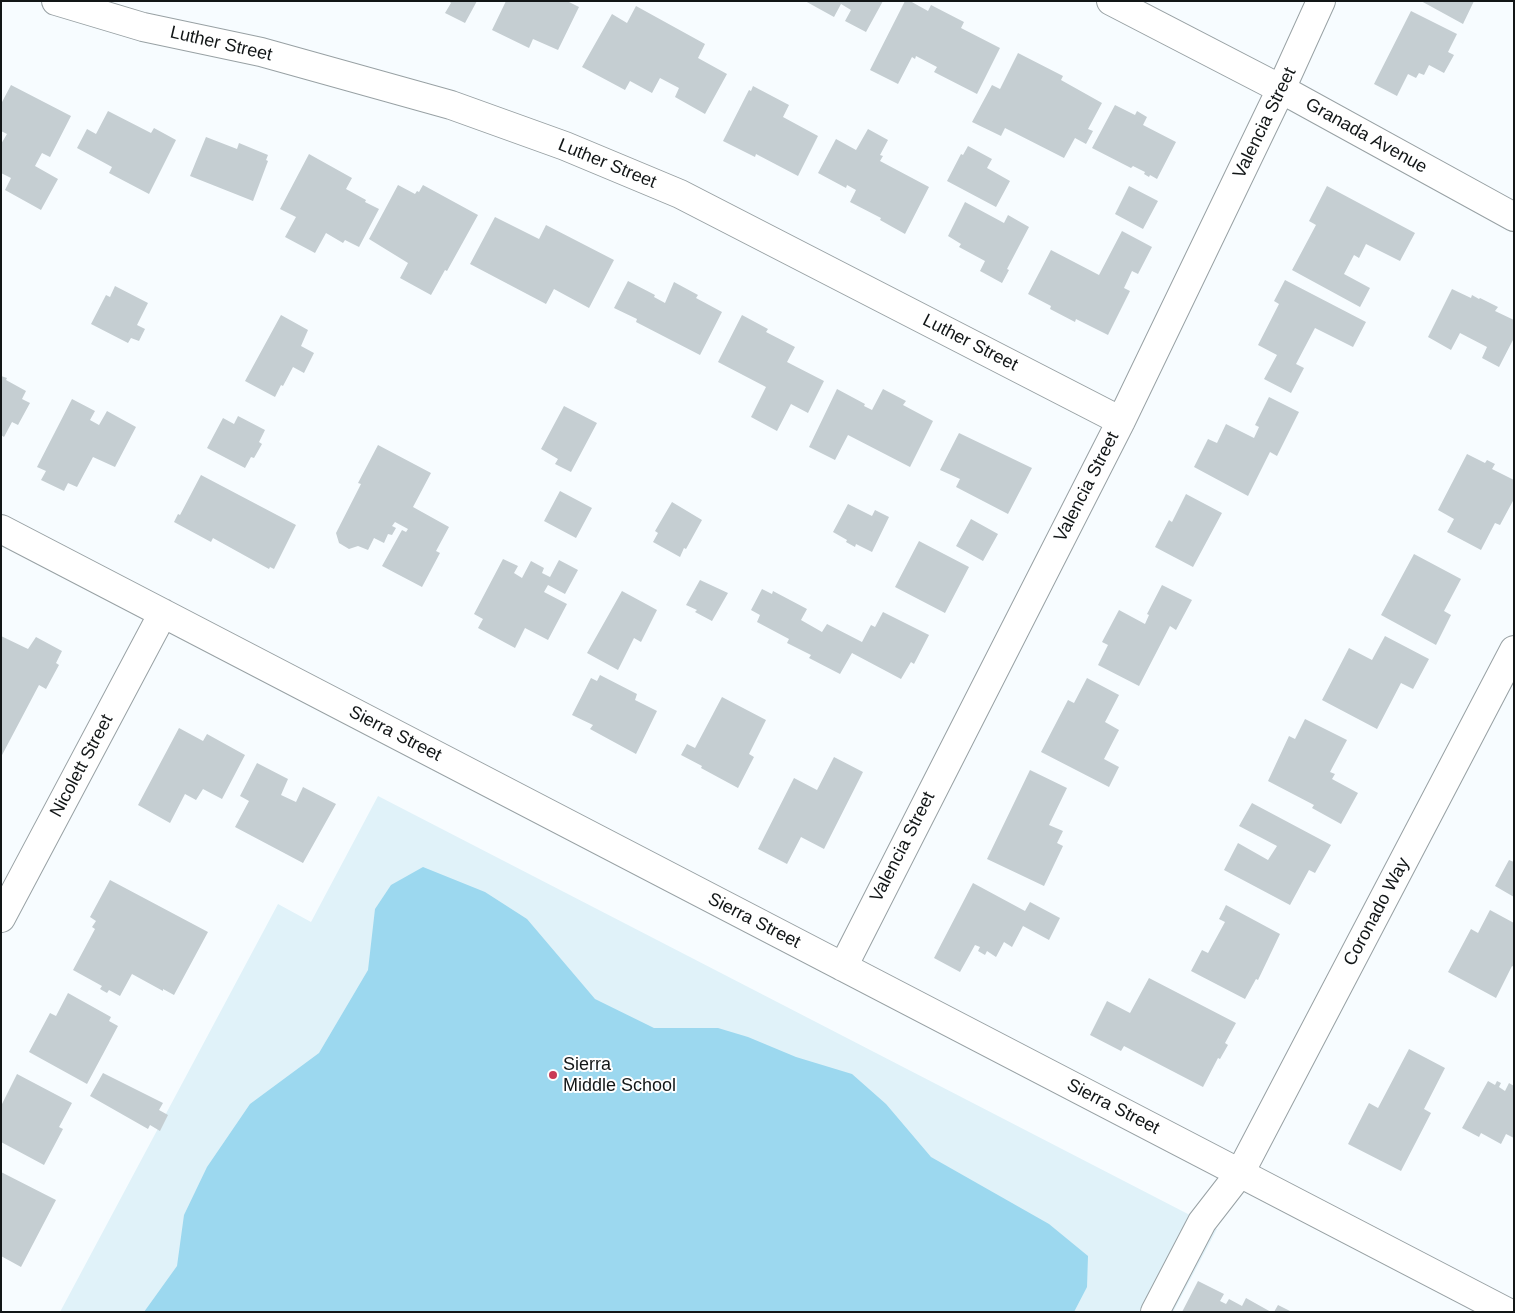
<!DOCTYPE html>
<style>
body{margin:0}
#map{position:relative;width:1515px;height:1313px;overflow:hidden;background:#f7fcff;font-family:Arial,sans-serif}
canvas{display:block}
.frame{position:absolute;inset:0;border:2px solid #121617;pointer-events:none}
</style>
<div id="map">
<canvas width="1515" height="1313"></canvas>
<div class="frame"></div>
</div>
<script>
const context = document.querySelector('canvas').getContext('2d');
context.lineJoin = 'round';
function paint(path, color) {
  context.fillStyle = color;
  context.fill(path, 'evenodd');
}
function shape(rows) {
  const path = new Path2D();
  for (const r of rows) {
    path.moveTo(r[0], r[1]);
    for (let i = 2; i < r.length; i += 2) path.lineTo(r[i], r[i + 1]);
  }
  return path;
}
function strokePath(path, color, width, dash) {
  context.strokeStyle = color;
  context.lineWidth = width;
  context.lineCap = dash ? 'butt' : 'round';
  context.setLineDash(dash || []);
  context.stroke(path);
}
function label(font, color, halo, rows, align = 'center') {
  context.font = font + ' Arial,sans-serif';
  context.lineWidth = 4;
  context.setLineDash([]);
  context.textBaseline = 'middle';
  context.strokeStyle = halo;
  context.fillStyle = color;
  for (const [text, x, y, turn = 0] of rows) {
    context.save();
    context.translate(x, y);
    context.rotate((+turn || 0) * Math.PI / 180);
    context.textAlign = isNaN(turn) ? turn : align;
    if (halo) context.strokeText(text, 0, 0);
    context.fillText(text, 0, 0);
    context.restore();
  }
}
paint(shape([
 [378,796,1217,1229,1173,1312,60,1312,278,904,311,922]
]), '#e0f2f9');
paint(shape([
 [423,867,485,892,527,919,595,999,654,1028,718,1028,748,1037,796,1057,852,1074,886,1104,931,1157,1049,1224,1088,1256,1087,1287,1074,1312,144,1312,177,1266,184,1215,207,1167,250,1104,319,1053,368,970,375,909,391,885]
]), '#9cd8ef');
paint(shape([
 [449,1,477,1,465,23,445,13,451,3],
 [506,1,567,1,579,7,558,50,533,39,529,48,492,30],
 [805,1,883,1,866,32,845,21,851,10,841,4,834,17],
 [905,1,910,1,928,11,931,5,964,22,961,28,1000,48,977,94,934,72,937,67,916,56,915,59,912,57,898,84,870,70],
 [1421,1,1474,1,1463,24],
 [636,6,705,44,698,58,727,74,705,114,675,97,679,88,660,78,652,93,630,81,625,90,582,67,612,14,627,23],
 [1411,11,1457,34,1448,52,1454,55,1444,73,1429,65,1424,75,1419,73,1416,78,1408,74,1397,96,1374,84],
 [1018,53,1063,76,1061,80,1102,103,1088,129,1093,131,1086,144,1075,138,1064,158,1005,128,1001,136,972,122,992,85,1000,89],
 [11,85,71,116,50,157,42,153,35,166,58,179,41,210,5,190,11,178,1,173,1,144,7,134,1,131,1,104],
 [753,86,789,105,783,117,818,136,798,176,756,154,755,157,723,141,749,90,751,91],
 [1115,105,1135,115,1137,111,1147,117,1143,125,1176,142,1157,179,1150,175,1149,177,1144,174,1145,172,1133,166,1131,168,1092,148],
 [108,111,151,133,154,128,176,140,149,194,109,173,112,167,77,148,87,129,96,134],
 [868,129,888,140,880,155,883,156,880,161,929,187,905,234,880,220,881,218,850,202,856,190,847,185,846,188,818,173,836,139,856,150],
 [206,137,237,149,239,143,268,155,266,160,268,161,253,201,190,176],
 [968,146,992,159,987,168,1010,181,996,207,947,181,961,154,963,155],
 [309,154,352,178,346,189,366,200,365,202,379,209,359,247,345,240,343,243,326,233,315,253,285,237,296,217,280,209],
 [398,185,415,194,417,191,419,192,423,185,478,215,447,271,445,270,431,295,400,278,408,263,369,239],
 [1129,186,1158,201,1143,229,1115,214],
 [1327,186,1415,233,1400,261,1366,244,1359,258,1354,255,1344,274,1370,288,1360,307,1292,270,1316,225,1309,221],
 [965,202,1004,223,1008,215,1029,227,1007,269,1009,270,1002,283,980,271,985,261,959,247,961,244,948,236],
 [495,217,539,239,546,225,614,260,589,308,554,289,546,304,470,264],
 [1122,231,1152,247,1138,274,1132,271,1124,288,1130,291,1108,335,1076,319,1075,322,1050,309,1051,306,1028,294,1051,250,1099,275],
 [1285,280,1366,322,1353,347,1315,328,1296,364,1304,368,1291,393,1264,379,1277,355,1258,345,1279,304,1274,301],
 [628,281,655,295,654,297,665,303,674,282,698,295,696,298,722,312,700,355,636,322,637,319,614,308],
 [115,286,148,303,137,325,145,329,139,341,131,338,128,343,91,324,106,295,110,297],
 [1452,289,1471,298,1472,295,1479,299,1480,298,1498,307,1495,311,1514,320,1514,338,1499,367,1482,358,1487,347,1460,333,1451,350,1428,337],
 [281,315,308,330,301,346,314,353,304,373,293,367,283,386,281,385,275,397,245,381],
 [742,315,768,329,766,332,795,347,787,362,824,381,808,413,791,404,777,431,751,417,766,387,718,362],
 [1,376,7,378,6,380,26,391,22,399,30,403,18,425,12,422,4,437,1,435],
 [837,389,865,404,864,406,872,410,883,389,906,401,903,405,933,421,910,467,848,435,835,460,809,447],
 [1269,397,1299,412,1277,456,1270,452,1248,496,1194,467,1208,439,1217,443,1226,424,1254,438,1259,427,1255,425],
 [72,399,95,411,90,420,99,425,107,411,136,427,115,467,93,457,77,487,68,483,64,491,41,480,46,471,37,467],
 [564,406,597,423,571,472,555,464,558,459,541,449],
 [238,416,265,430,259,442,262,444,254,458,251,457,245,468,207,448,223,418,234,424],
 [959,433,1032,468,1008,514,956,487,960,479,940,470],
 [378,445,431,473,413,507,449,527,436,551,440,553,422,587,382,566,402,530,406,532,408,529,395,522,392,526,396,528,392,535,388,534,384,543,374,538,368,550,358,546,349,549,339,543,336,533,361,484,358,483],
 [1467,454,1485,463,1487,460,1495,464,1492,469,1514,480,1514,499,1500,525,1495,523,1481,550,1447,532,1454,519,1438,510],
 [201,475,296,525,274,569,270,567,269,569,213,538,211,542,174,522,178,514,180,515],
 [560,491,592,508,576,538,544,521],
 [1186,494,1222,513,1193,567,1155,547,1169,520,1172,522],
 [672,502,702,520,686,549,684,548,680,557,653,542,658,533,655,531],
 [848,504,872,516,875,510,889,517,872,552,856,544,855,547,846,542,847,540,833,532],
 [971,519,998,534,983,561,956,546],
 [919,541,969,567,945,613,895,587],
 [1414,554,1461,579,1444,611,1451,615,1436,645,1381,615],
 [503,559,518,566,514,573,522,578,531,561,544,568,542,573,550,577,559,560,578,570,565,594,548,585,544,592,567,604,548,640,525,628,515,648,478,628,483,619,474,614],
 [700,580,728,593,712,621,695,612,697,610,686,605],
 [1162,585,1192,600,1176,630,1170,626,1139,686,1098,665,1108,645,1102,642,1119,610,1145,624,1149,615,1147,614],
 [762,589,772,594,773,591,807,609,801,620,822,632,827,624,862,642,871,625,875,627,883,612,929,635,914,664,911,662,901,679,852,653,840,674,809,658,811,655,787,643,789,639,757,622,760,615,751,610],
 [622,591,657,610,641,642,634,638,618,670,587,653],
 [1,636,28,649,36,637,62,651,56,663,59,665,46,689,39,685,1,757],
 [1385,636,1429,659,1413,689,1401,683,1377,729,1322,700,1349,648,1372,660],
 [600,675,637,694,635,700,657,711,636,754,590,729,593,725,572,715,591,678,597,681],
 [1087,678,1119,695,1105,722,1119,730,1104,759,1119,767,1109,787,1041,752,1068,700,1074,703],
 [722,697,766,720,749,754,754,757,738,788,701,768,702,766,681,755,687,744,695,748],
 [1305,719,1347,740,1330,772,1335,774,1332,779,1358,793,1341,824,1312,808,1314,805,1268,781,1289,736,1295,739],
 [179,728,203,741,207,734,245,755,222,799,203,789,196,800,185,794,170,823,138,805],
 [834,757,863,772,824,849,801,837,787,864,758,849,794,778,817,790],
 [257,763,288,779,281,795,296,802,303,787,336,804,303,863,235,827,249,801,240,796],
 [1030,770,1067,788,1049,825,1063,831,1057,843,1063,846,1044,886,987,859],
 [1252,803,1331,845,1315,873,1309,870,1290,905,1224,870,1238,843,1268,860,1277,846,1239,826],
 [1509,860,1514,862,1514,897,1495,886],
 [110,880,208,932,174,995,163,989,163,991,132,974,120,996,109,990,107,993,100,989,102,986,73,970,95,929,92,927,96,921,90,917],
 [973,883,1025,911,1030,902,1060,918,1049,940,1023,926,1012,947,1004,942,996,957,987,951,985,955,978,951,980,947,975,945,960,972,934,958],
 [1226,905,1280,934,1258,980,1256,979,1245,999,1191,971,1202,950,1208,953,1225,922,1219,919],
 [1490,910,1514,923,1514,967,1512,966,1496,998,1448,972,1471,929,1478,933],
 [1149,978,1236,1023,1225,1043,1228,1045,1220,1059,1218,1058,1203,1087,1124,1046,1121,1051,1090,1035,1107,1001,1130,1013],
 [68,993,111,1017,109,1021,118,1026,87,1084,29,1052,50,1013,56,1016],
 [1409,1049,1445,1068,1424,1109,1431,1113,1401,1171,1348,1144,1369,1103,1378,1108],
 [103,1073,163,1103,159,1110,168,1115,160,1131,150,1125,148,1129,90,1096],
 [17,1074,72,1103,59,1127,63,1129,44,1165,1,1142,1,1106],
 [1488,1081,1495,1085,1497,1081,1501,1083,1499,1087,1505,1091,1509,1083,1514,1086,1514,1138,1506,1134,1501,1144,1481,1133,1479,1137,1462,1128],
 [1,1172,56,1200,21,1267,1,1256],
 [1198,1281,1224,1294,1220,1301,1226,1304,1229,1299,1242,1306,1246,1298,1271,1312,1182,1312],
 [1278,1305,1292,1312,1274,1312]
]), '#c5ced2');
const minor = shape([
 [56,1,143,27,261,52,451,105,565,146,680,194,1121,421],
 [1111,1,1281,89,1514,217],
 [1,529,1507,1312],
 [1,918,163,613],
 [843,967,1121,421,1281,89,1321,1],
 [1155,1312,1202,1222,1240,1173,1514,650]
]);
strokePath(minor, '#98a1a4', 30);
strokePath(minor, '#fff', 28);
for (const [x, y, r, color] of [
 [553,1075,5,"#ca3a56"]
]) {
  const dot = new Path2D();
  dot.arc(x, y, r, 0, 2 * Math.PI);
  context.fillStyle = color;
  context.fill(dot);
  strokePath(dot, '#fff', 2);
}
label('18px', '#121617', '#fff', [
 ["Luther Street",221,44,13],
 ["Valencia Street",1265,123,-64],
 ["Granada Avenue",1366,136,29],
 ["Luther Street",607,164,22],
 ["Luther Street",970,343,27],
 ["Valencia Street",1087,487,-63],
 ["Sierra Street",395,734,27],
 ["Nicolett Street",82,766,-62],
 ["Valencia Street",903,847,-63],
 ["Coronado Way",1377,912,-62],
 ["Sierra Street",754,921,27],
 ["Sierra Street",1113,1107,27]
]);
label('18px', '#121617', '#fff', [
 ["Sierra",563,1065],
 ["Middle School",563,1086]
], 'left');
</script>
